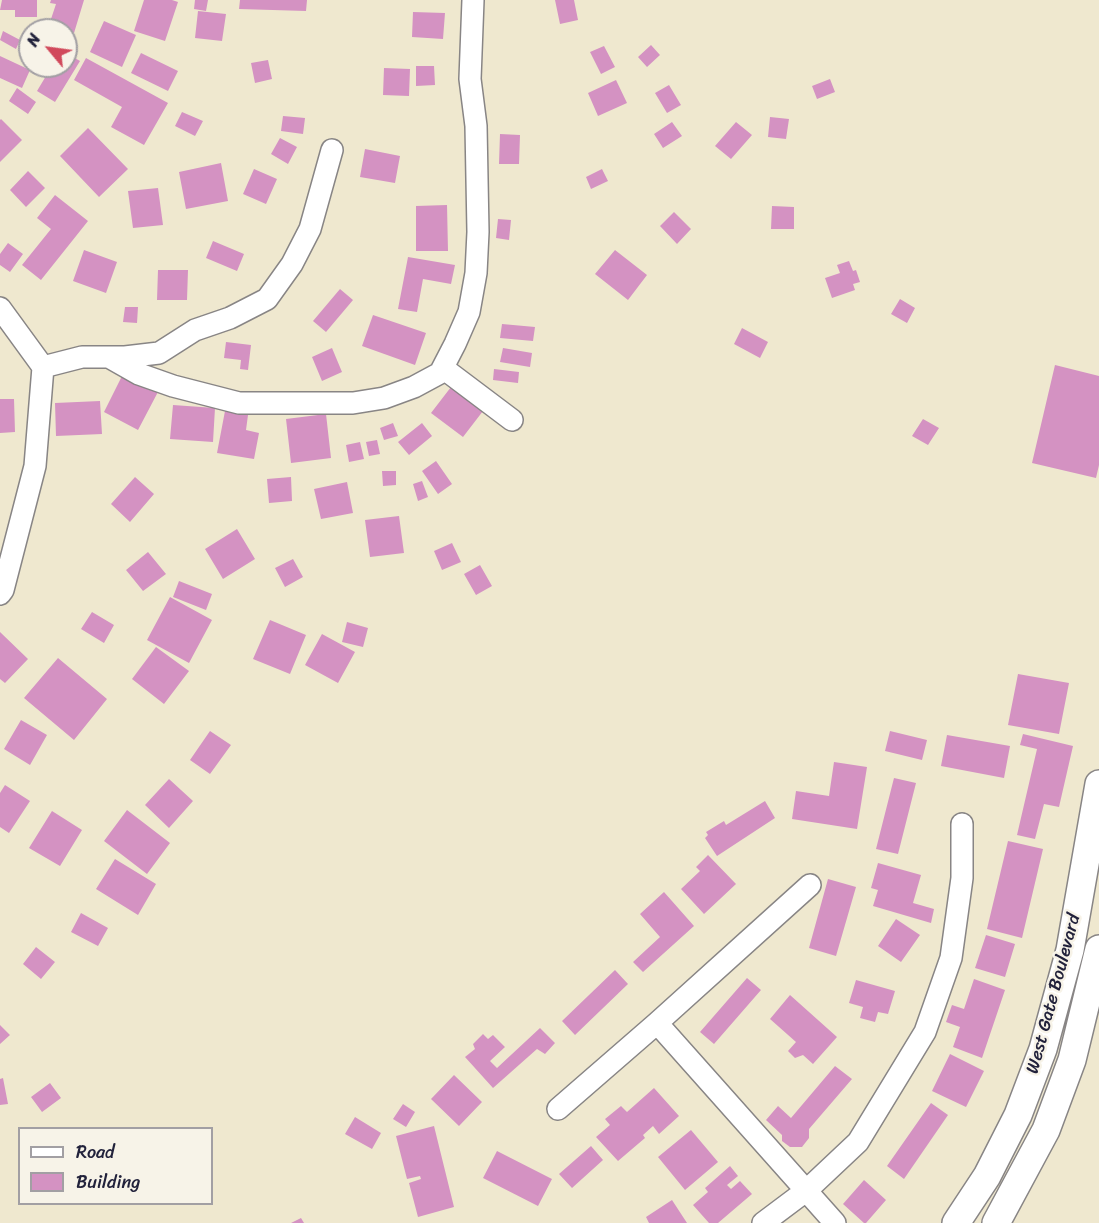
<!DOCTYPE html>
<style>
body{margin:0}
#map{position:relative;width:1099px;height:1223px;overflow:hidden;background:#efe8cf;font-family:Sriracha,sans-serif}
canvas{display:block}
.legend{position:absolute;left:18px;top:1127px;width:195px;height:78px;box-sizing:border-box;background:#f7f3e8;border:2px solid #a29fa3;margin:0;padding:8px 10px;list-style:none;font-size:18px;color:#22223b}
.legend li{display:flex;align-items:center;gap:12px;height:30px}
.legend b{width:30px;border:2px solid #a29fa3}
.north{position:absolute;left:18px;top:18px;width:60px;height:60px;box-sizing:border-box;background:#f7f3e8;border:2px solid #a29fa3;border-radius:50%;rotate:299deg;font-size:16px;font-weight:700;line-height:24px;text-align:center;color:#22223b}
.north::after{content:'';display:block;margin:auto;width:21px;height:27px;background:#d1495b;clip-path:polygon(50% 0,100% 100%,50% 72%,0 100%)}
</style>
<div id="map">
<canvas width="1099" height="1223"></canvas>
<ul class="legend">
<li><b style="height:8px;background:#fff"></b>Road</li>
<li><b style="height:16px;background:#d492c2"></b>Building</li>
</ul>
<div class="north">N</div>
</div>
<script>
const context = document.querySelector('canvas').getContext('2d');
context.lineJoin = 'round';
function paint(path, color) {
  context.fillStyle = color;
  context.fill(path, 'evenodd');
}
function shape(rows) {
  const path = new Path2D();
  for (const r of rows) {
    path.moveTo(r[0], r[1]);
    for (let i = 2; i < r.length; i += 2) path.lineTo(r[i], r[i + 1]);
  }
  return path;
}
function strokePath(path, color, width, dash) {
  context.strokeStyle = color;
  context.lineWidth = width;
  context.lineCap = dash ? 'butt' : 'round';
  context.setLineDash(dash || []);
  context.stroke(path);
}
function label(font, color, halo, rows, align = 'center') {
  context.font = font + ' Sriracha,sans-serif';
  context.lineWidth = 5;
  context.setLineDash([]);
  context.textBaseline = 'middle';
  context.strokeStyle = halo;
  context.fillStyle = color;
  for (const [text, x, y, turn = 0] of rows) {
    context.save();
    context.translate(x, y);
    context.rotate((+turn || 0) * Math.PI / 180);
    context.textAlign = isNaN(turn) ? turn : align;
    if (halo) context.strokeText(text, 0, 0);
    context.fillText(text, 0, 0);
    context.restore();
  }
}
paint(shape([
 [2,0,37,0,37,17,15,17,15,10,0,10],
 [51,0,84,0,74,33,49,25,56,4,50,3],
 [144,0,172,0,178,2,165,41,134,31],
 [195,0,208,0,206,11,194,9],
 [240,0,307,0,306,11,239,9],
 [555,0,574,0,578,20,560,24],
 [198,11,226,14,222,41,195,38],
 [413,12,445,13,443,39,412,37],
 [104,21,136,35,122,67,90,52],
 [36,22,55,30,33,30],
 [3,31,20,40,16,49,0,40],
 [651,45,660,55,647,67,638,57],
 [604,46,615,67,601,74,590,52],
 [66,53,80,61,55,102,37,91,52,66,66,66],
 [141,53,178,71,168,91,131,73],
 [0,56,30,70,22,88,0,78],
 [86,58,168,103,144,145,111,127,122,107,74,80],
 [268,60,272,79,255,83,251,63],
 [416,66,434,66,435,85,416,86],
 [384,68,410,69,409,96,383,95],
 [830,79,835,92,817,99,812,86],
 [616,80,627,103,598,116,588,93],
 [669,85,681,105,667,113,655,93],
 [17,88,36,102,28,114,9,101],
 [182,112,203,121,195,136,175,126],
 [283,116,305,118,303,134,281,131],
 [770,117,789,119,786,139,768,137],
 [1,119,22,140,0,162,0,120],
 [672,122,682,136,663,148,654,134],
 [736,122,752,135,731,159,715,146],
 [88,128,128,169,99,197,60,156],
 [500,134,520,135,519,164,499,164],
 [280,138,297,147,288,164,271,154],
 [365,149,400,156,395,183,360,177],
 [221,163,228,201,186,209,179,172],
 [254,169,277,179,266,204,243,194],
 [602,169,608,181,591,189,586,177],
 [28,171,45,188,26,207,10,190],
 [158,188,163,225,133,228,128,191],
 [55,195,88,221,41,280,22,265,51,229,37,218],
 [447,205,448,251,416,251,416,206],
 [772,206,794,207,794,229,771,229],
 [674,212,691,229,677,244,660,226],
 [498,219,511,220,509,240,496,238],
 [213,241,244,254,237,271,206,258],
 [8,243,23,254,10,272,0,265,0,254],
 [84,250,117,262,106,293,73,281],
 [615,250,647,275,628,300,595,274],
 [408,257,455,265,451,284,423,279,417,312,398,309],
 [849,261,853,271,856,270,860,282,853,284,855,290,832,298,825,278,840,273,837,265],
 [158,270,188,270,187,300,157,300],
 [340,289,353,300,326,332,313,321],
 [900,299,915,308,907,323,891,314],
 [125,307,138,307,137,323,123,322],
 [373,315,426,333,415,365,362,346],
 [502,324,535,327,533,341,500,338],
 [742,328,768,342,760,358,734,344],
 [226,342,251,345,248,370,240,369,241,360,224,358],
 [332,348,342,372,322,381,312,357],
 [503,348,532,353,530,367,500,362],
 [1055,365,1099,376,1099,465,1096,478,1032,463],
 [494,369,519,372,518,383,493,380],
 [124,372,159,390,138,430,104,412],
 [451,387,483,411,463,437,431,413],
 [0,399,14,399,15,432,0,433],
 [100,401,102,434,56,436,55,403],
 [173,405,215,408,213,442,170,439],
 [225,411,248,415,246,430,259,433,254,459,217,453],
 [326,414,331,458,291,463,286,419],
 [923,419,939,428,928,445,912,436],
 [393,423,398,436,384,440,380,428],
 [422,423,432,436,409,455,398,442],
 [377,440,380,454,369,456,366,442],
 [360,442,364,459,349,462,346,445],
 [436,461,452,484,438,494,422,471],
 [382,471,396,471,396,485,383,486],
 [135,477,154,494,130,522,111,504],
 [291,477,292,501,269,503,267,479],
 [422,481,428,497,418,501,413,484],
 [347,482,353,513,321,519,314,489],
 [399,516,404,553,370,557,365,520],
 [237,529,255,559,223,579,205,549],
 [452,543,461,562,442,570,434,551],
 [148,552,166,574,143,591,126,570],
 [293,559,303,577,285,587,275,568],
 [480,565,492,586,476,595,464,574],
 [179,581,212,594,206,610,173,597],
 [170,597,212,620,189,663,147,640],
 [92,612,114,625,104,643,81,629],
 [270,620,306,635,290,674,253,659],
 [347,622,368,628,363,647,342,642],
 [0,632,28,659,5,683,0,679],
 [322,634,355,652,338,683,305,665],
 [156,647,189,671,164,704,132,679],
 [58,658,107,699,74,740,24,698],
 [1018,674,1069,683,1059,734,1008,725],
 [21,720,47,735,30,765,4,749],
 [210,731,231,745,210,774,190,760],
 [890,731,927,740,922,760,885,751],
 [1023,734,1073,746,1059,807,1044,804,1035,839,1017,835,1037,749,1020,745],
 [947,735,1010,746,1004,778,941,766],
 [834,762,867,767,857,829,792,819,796,791,829,796],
 [894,778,916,783,898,854,876,849],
 [169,779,193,801,169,828,145,805],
 [5,785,30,801,9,833,0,827,0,793],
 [765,801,775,818,717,856,705,838,708,835,706,832,724,821,726,825],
 [127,810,170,843,147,874,104,841],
 [52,811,82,830,60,866,29,848],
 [1008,841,1043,849,1022,938,987,929],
 [708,855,736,884,704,914,681,889,700,871,696,867],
 [115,859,156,884,138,915,96,889],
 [878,863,921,875,913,903,934,909,931,923,873,906,878,890,871,888],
 [828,879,856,887,836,956,809,948],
 [664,892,694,926,643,972,633,962,660,937,640,914],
 [81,913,108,928,98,946,71,932],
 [896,919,920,935,901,962,878,946],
 [986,935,1015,944,1005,977,975,968],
 [36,947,55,962,41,979,23,964],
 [615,970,628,984,575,1035,562,1021],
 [747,978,761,990,714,1044,700,1032],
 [974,979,1005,990,982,1058,953,1047,960,1027,946,1022,952,1005,964,1009],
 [856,980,895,991,888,1014,878,1012,875,1022,860,1018,863,1007,849,1003],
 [790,995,837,1037,813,1064,803,1055,795,1058,788,1051,796,1042,770,1019],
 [0,1025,10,1035,0,1044],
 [540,1028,555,1043,545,1054,537,1049,493,1088,465,1057,475,1049,473,1044,483,1034,488,1039,493,1035,505,1047,490,1061,497,1068],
 [950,1054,984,1071,966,1107,932,1091],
 [835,1066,852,1079,809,1129,809,1138,802,1147,790,1147,782,1141,782,1135,766,1120,778,1106,791,1118],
 [454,1075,482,1102,459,1126,431,1099],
 [3,1078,8,1104,0,1105,0,1079],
 [50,1083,61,1098,42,1112,31,1097],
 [654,1088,679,1116,659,1134,653,1126,643,1135,645,1138,618,1161,596,1137,610,1125,605,1119,621,1106,627,1112],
 [931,1103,948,1115,904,1179,887,1166],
 [403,1104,415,1112,406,1127,393,1119],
 [355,1117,381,1133,372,1149,345,1134],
 [434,1126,454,1207,418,1217,409,1183,421,1179,420,1176,407,1179,396,1136],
 [691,1130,718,1162,685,1190,658,1157],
 [591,1146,603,1160,572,1188,559,1174],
 [497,1151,552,1179,538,1206,483,1178],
 [730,1166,738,1176,727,1185,731,1189,740,1181,752,1194,718,1223,709,1223,693,1205,708,1192,705,1188],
 [864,1180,886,1200,866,1223,864,1223,843,1204],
 [672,1200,687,1223,649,1223,646,1217],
 [301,1218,304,1223,291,1223]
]), '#d492c2');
const minor = shape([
 [0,308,43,367,35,466,3,590,0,594],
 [109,357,139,374,173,386,239,403,353,403,384,398,414,387,440,373,455,344,469,312,476,273,478,232,476,126,470,79,473,0],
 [43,367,82,357,125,357,159,353,195,330,230,318,267,299,292,264,310,229,332,150],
 [443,368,512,420],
 [657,1023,835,1223],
 [558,1109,657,1023,810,885],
 [763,1223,807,1190,858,1142,925,1032,951,958,962,878,962,824]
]);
const tertiary = shape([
 [956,1223,987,1176,1018,1115,1043,1049,1070,950,1099,784],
 [996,1223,1046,1130,1072,1060,1099,949]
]);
strokePath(minor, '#888585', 24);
strokePath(tertiary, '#888585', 30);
strokePath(minor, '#fff', 21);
strokePath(tertiary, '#fff', 27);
label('18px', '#22223b', '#f7f3e8', [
 ["West Gate Boulevard",1054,994,-75]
]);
</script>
